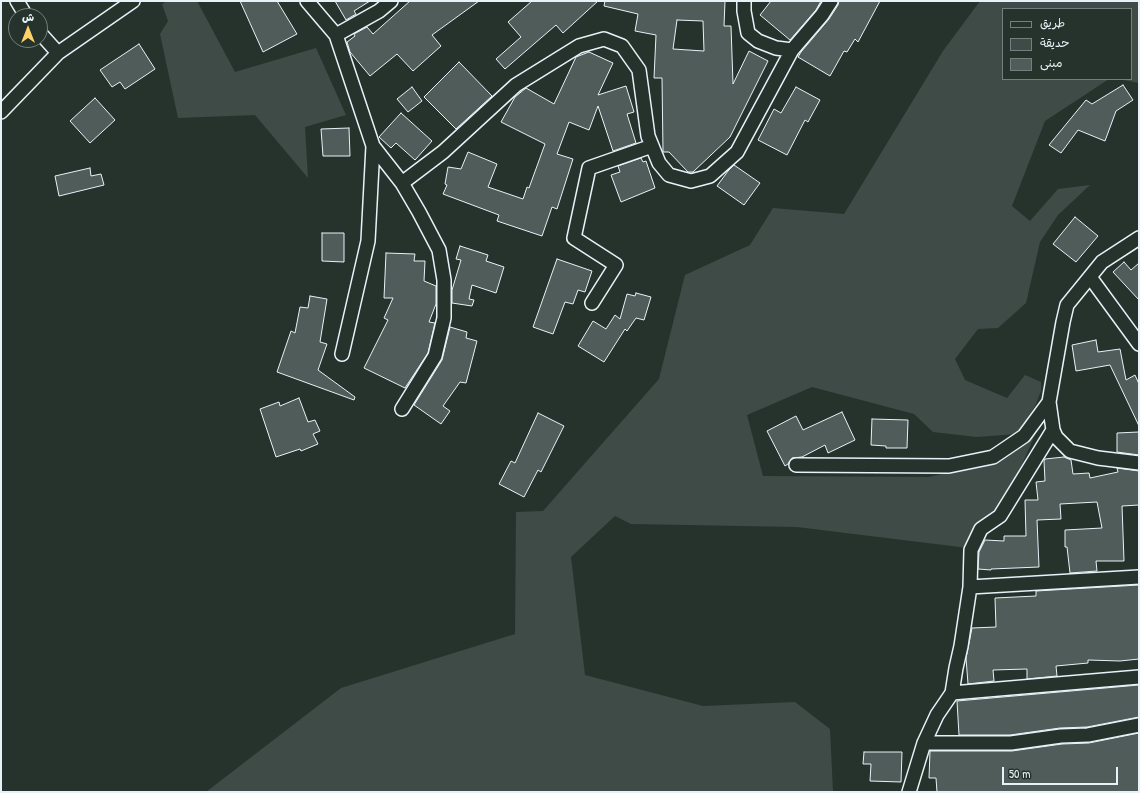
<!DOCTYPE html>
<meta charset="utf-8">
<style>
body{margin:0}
#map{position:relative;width:1140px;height:793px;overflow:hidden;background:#26332d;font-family:"Patrick Hand","Playpen Sans Arabic",sans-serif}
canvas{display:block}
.frame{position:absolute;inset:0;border:2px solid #e8f1f8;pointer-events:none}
.legend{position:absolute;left:1002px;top:8px;width:130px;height:72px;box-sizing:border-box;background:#26332d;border:1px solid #747f7e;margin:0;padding:5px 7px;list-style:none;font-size:12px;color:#e8f1f8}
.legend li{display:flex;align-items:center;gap:8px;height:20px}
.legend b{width:20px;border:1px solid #747f7e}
.north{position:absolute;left:8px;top:8px;width:40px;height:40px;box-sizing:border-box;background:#26332d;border:1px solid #747f7e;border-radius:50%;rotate:0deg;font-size:11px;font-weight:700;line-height:16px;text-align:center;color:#e8f1f8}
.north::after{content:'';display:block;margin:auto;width:14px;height:18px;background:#ffd166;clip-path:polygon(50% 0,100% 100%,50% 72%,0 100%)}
.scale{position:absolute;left:1002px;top:767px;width:116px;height:18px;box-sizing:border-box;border:2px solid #e8f1f8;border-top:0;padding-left:5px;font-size:12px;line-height:14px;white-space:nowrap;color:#e8f1f8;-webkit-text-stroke:3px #26332d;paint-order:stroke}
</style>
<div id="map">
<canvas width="1140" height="793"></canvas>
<div class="frame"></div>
<ul class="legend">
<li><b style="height:5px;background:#26332d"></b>طريق</li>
<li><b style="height:11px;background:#3e4b47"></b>حديقة</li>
<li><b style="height:11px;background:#505c59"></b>مبنى</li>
</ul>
<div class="north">ش</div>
<div class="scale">50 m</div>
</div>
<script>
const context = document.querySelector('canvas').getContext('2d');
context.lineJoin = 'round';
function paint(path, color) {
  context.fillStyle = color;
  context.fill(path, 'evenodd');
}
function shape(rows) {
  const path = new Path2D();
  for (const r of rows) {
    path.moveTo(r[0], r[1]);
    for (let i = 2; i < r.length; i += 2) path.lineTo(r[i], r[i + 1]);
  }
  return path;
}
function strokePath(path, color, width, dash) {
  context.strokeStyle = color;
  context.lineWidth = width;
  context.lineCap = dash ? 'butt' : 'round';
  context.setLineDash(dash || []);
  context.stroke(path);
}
paint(shape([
 [167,1,197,1,235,72,316,48,346,115,305,127,308,178,255,115,178,118,160,34,168,21,162,4],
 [980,1,1139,1,1139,83,1118,79,1131,79,1131,9,1003,9,1003,79,1109,79,1045,121,1012,206,1030,221,1058,189,1090,185,1058,215,1040,242,1026,303,998,328,978,329,955,359,965,380,1007,398,1025,375,1041,382,1041,391,1035,406,1017,434,977,437,933,432,914,414,812,387,747,415,763,476,929,477,1003,459,1027,443,1041,421,1013,485,968,548,797,527,631,524,615,516,571,557,585,675,703,706,795,702,830,729,833,792,206,792,341,688,515,634,516,512,543,511,659,379,685,275,750,245,773,208,844,214,943,51]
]), '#3e4b47');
const building = shape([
 [240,1,277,1,297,34,263,52,240,1],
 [335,1,370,1,354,11,356,14,346,20,335,1],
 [410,1,479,1,432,35,441,46,413,71,397,54,370,76,350,52,347,42,355,36,354,34,367,27,373,34,410,1],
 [532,1,598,1,563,33,556,25,505,69,496,59,521,37,508,22,532,1],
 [605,1,725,1,724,26,731,26,733,84,749,51,768,61,730,137,693,172,688,172,669,152,663,152,663,151,662,78,654,78,656,35,635,31,638,14,604,6,605,1],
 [677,20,703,21,704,51,673,49,677,20],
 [771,1,821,1,816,10,790,40,760,15,771,1],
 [839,1,880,1,858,42,855,39,847,52,844,51,830,76,798,57,801,52,829,19,838,5,839,1],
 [139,44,155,69,125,89,120,82,112,87,100,70,139,44],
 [589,52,613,63,598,95,626,86,634,112,627,114,636,143,613,151,598,106,589,130,569,122,557,154,573,159,557,209,552,207,542,236,497,221,499,215,443,194,447,185,445,184,448,167,461,169,468,152,497,164,488,187,523,199,527,187,529,188,545,144,501,122,515,97,526,88,554,104,576,57,589,52],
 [459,62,492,96,456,129,424,97,459,62],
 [1123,85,1133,100,1116,111,1105,141,1078,130,1061,153,1049,145,1086,100,1092,104,1123,85],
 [412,87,422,101,408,112,397,99,412,87],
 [796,87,820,100,808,122,805,120,787,155,758,140,774,109,781,113,796,87],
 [95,98,115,120,90,143,70,121,95,98],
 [401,113,432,141,415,160,396,143,391,148,379,137,401,113],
 [349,128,350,156,323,156,321,129,349,128],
 [641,158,643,162,646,161,655,188,621,202,611,175,620,172,618,166,641,158],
 [734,165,760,183,744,205,717,186,728,171,734,165],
 [90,168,91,176,101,174,104,185,59,196,55,176,90,168],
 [1075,217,1098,236,1076,262,1053,244,1075,217],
 [322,233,344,233,344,262,322,261,322,233],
 [460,246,488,255,486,261,504,267,496,293,472,285,469,299,474,300,472,306,452,303,452,290,461,260,456,259,460,246],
 [386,253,415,254,414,261,425,261,424,281,436,286,436,304,429,322,435,323,428,353,405,388,364,368,388,320,384,318,393,298,384,298,386,253],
 [557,259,592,271,585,292,578,290,573,304,565,302,553,334,533,327,557,259],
 [1124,262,1131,270,1139,263,1139,300,1113,272,1124,262],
 [636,293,651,297,644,320,636,318,627,331,625,329,604,362,578,346,593,321,606,329,615,315,620,319,627,294,635,296,636,293],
 [310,296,327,299,320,342,327,344,318,370,355,397,354,400,277,372,291,331,295,333,300,307,308,308,310,296],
 [450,327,467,332,466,338,477,341,466,383,460,382,443,406,450,411,441,424,414,405,442,360,450,327],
 [1096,340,1098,352,1120,349,1126,380,1135,375,1139,384,1139,426,1110,365,1076,371,1072,345,1096,340],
 [299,398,308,422,315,420,320,431,313,434,318,444,301,451,300,449,276,457,260,409,279,402,280,406,299,398],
 [842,412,855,440,828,453,825,445,802,457,792,458,788,464,785,466,767,431,796,416,803,430,842,412],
 [538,413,564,426,541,472,538,470,524,497,499,484,511,461,515,463,538,413],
 [872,419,908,420,907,448,886,448,886,446,871,445,872,419],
 [1139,432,1139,455,1117,452,1117,433,1139,432],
 [1064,457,1071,460,1073,474,1089,473,1090,478,1118,472,1117,468,1139,471,1139,505,1122,506,1124,561,1096,561,1097,571,1070,573,1067,547,1065,547,1065,530,1102,528,1097,502,1060,504,1061,519,1037,520,1039,567,991,569,991,570,978,569,979,552,985,540,1004,541,1004,536,1026,536,1025,500,1038,500,1036,482,1045,481,1044,461,1045,459,1064,457],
 [1139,585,1139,659,1120,661,1088,660,1088,663,1056,666,1057,676,1027,679,1027,669,993,670,994,681,968,684,966,658,972,628,996,627,995,598,1036,596,1036,591,1139,585],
 [1139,685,1139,717,1087,727,1060,728,1010,735,959,735,957,701,1139,685],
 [1139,733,1139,792,937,792,936,778,929,778,930,751,1012,751,1062,744,1089,743,1139,733],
 [864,752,902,752,901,782,870,781,871,764,863,764,864,752]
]);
paint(building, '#505c59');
strokePath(building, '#e8f1f8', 1);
const minor = shape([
 [17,1,26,16],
 [307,1,336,35,373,146,402,183,419,212,439,250,444,280,444,318,435,356,402,409],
 [744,1,744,11,748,33,758,41,776,48,792,50],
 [40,33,58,53],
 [336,35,379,11,391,1],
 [1,112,58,53,133,1],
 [402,183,443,152,516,85,579,46,604,39,622,46,639,70,648,136,659,163,669,175,691,181,710,176,737,152,792,50,822,15,831,1],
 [1139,238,1102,262,1067,305,1063,322,1049,402,1053,430,1056,437,1070,451,1098,458,1139,463],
 [1090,277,1139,344],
 [592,303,616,265,574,238,589,168,652,146],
 [342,354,368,241,373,146],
 [796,465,949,466,993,457,1024,436,1049,402],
 [970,587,1139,577],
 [952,693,1139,677],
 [924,743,1011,743,1061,736,1088,735,1139,725],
 [909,792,924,743,937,715,952,693,956,668,961,646,970,587,971,550,981,529,1000,516,1053,430]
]);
strokePath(minor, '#e8f1f8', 16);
strokePath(minor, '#26332d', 13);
</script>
